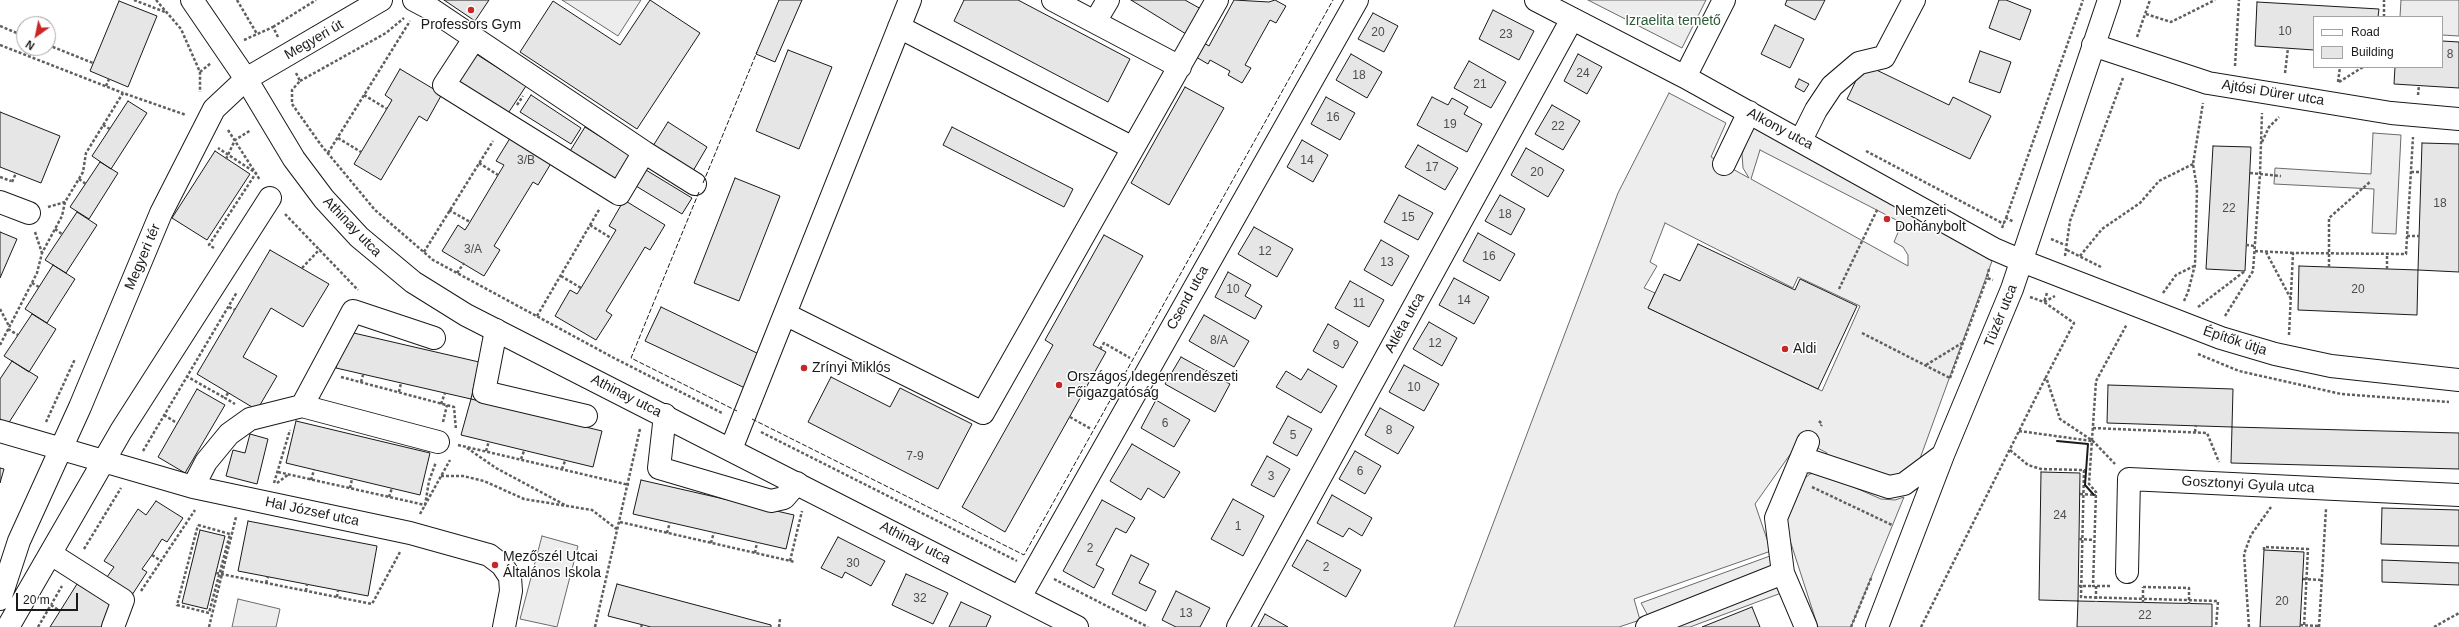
<!DOCTYPE html>
<meta charset="utf-8">
<style>
body{margin:0}
#map{position:relative;width:2459px;height:627px;overflow:hidden;background:#fff;font-family:Helvetica,sans-serif}
canvas{display:block}
.legend{position:absolute;left:2313px;top:16px;width:130px;height:52px;box-sizing:border-box;background:#fff;border:1px solid #a3a3a3;margin:0;padding:5px 7px;list-style:none;font-size:12px;color:#1a1a1a}
.legend li{display:flex;align-items:center;gap:8px;height:20px}
.legend b{width:20px;border:1px solid #a3a3a3}
.north{position:absolute;left:16px;top:16px;width:40px;height:40px;box-sizing:border-box;background:#fff;border:1px solid #a3a3a3;border-radius:50%;rotate:213deg;font-size:11px;font-weight:700;line-height:16px;text-align:center;color:#1a1a1a}
.north::after{content:'';display:block;margin:auto;width:14px;height:18px;background:#c62828;clip-path:polygon(50% 0,100% 100%,50% 72%,0 100%)}
.scale{position:absolute;left:16px;top:593px;width:62px;height:18px;box-sizing:border-box;border:2px solid #1a1a1a;border-top:0;padding-left:5px;font-size:12px;line-height:14px;white-space:nowrap;color:#1a1a1a;-webkit-text-stroke:3px #fff;paint-order:stroke}
</style>
<div id="map">
<canvas width="2459" height="627"></canvas>
<ul class="legend">
<li><b style="height:5px;background:#fff"></b>Road</li>
<li><b style="height:11px;background:#e6e6e6"></b>Building</li>
</ul>
<div class="north">N</div>
<div class="scale">20 m</div>
</div>
<script>
const context = document.querySelector('canvas').getContext('2d');
context.lineJoin = 'round';
function paint(path, color) {
  context.fillStyle = color;
  context.fill(path, 'evenodd');
}
function shape(rows) {
  const path = new Path2D();
  for (const r of rows) {
    path.moveTo(r[0], r[1]);
    for (let i = 2; i < r.length; i += 2) path.lineTo(r[i], r[i + 1]);
  }
  return path;
}
function strokePath(path, color, width, dash) {
  context.strokeStyle = color;
  context.lineWidth = width;
  context.lineCap = dash ? 'butt' : 'round';
  context.setLineDash(dash || []);
  context.stroke(path);
}
function label(font, color, halo, rows, align = 'center') {
  context.font = font + ' Helvetica,sans-serif';
  context.lineWidth = 3;
  context.setLineDash([]);
  context.textBaseline = 'middle';
  context.strokeStyle = halo;
  context.fillStyle = color;
  for (const [text, x, y, turn = 0] of rows) {
    context.save();
    context.translate(x, y);
    context.rotate((+turn || 0) * Math.PI / 180);
    context.textAlign = isNaN(turn) ? turn : align;
    if (halo) context.strokeText(text, 0, 0);
    context.fillText(text, 0, 0);
    context.restore();
  }
}
const built = shape([
 [562,0,641,0,618,36,562,0],
 [1588,0,1706,0,1682,48,1588,0],
 [2401,0,2459,0,2459,36,2442,35,2442,17,2400,17,2401,0],
 [1669,93,1726,123,1711,157,1749,178,1743,168,1742,154,1752,127,1884,195,1992,261,1914,475,1904,484,1825,460,1827,453,1801,439,1755,504,1771,551,1634,599,1640,620,1619,627,1454,627,1618,193,1669,93],
 [1760,150,1902,223,1894,242,1903,247,1908,255,1908,266,1751,179,1760,150],
 [1665,223,1793,288,1798,277,1860,306,1822,391,1648,308,1655,293,1644,288,1657,266,1650,262,1665,223],
 [2373,133,2401,135,2396,234,2372,233,2374,189,2274,184,2275,168,2371,174,2373,133],
 [1819,472,1881,499,1895,500,1904,497,1851,627,1818,627,1786,528,1785,516,1800,482,1810,474,1819,472],
 [542,536,578,546,557,627,520,619,542,536],
 [1770,556,1784,592,1690,627,1654,627,1641,603,1770,556],
 [238,599,280,609,276,627,232,627,238,599]
]);
paint(built, '#ededed');
strokePath(built, '#6a6a6a', 1);
const building = shape([
 [444,0,489,0,475,21,444,0],
 [650,0,700,33,637,129,520,52,553,1,620,45,650,0],
 [779,0,802,0,775,62,756,54,779,0],
 [964,0,1018,0,1130,59,1108,102,954,21,964,0],
 [1131,0,1185,0,1201,9,1186,34,1131,0],
 [1234,0,1269,2,1275,0,1286,6,1276,23,1270,20,1245,65,1251,68,1242,83,1228,75,1230,71,1210,60,1208,64,1196,57,1204,43,1209,46,1234,0],
 [1787,0,1825,0,1815,20,1785,5,1787,0],
 [1999,0,2006,0,2031,10,2020,40,1989,28,1999,0],
 [119,1,157,16,128,87,90,71,119,1],
 [2257,2,2379,9,2378,17,2314,17,2314,50,2255,46,2257,2],
 [1493,10,1534,31,1519,60,1479,39,1493,10],
 [1373,13,1398,26,1384,52,1358,39,1373,13],
 [1775,25,1804,39,1790,68,1761,54,1775,25],
 [2442,41,2459,42,2459,88,2394,84,2395,67,2442,67,2442,41],
 [788,50,832,67,799,149,756,131,788,50],
 [1980,51,2011,62,2000,93,1969,82,1980,51],
 [473,52,526,86,505,118,452,84,473,52],
 [1351,54,1382,72,1367,98,1336,80,1351,54],
 [1578,54,1602,67,1587,94,1564,81,1578,54],
 [1469,61,1506,82,1491,108,1454,88,1469,61],
 [1864,64,1949,105,1953,97,1991,116,1970,159,1847,99,1864,64],
 [400,69,442,94,427,121,419,116,381,180,354,164,392,100,385,95,400,69],
 [1799,79,1809,84,1804,92,1795,87,1799,79],
 [1185,87,1224,108,1169,205,1131,183,1185,87],
 [531,95,581,128,571,144,520,112,531,95],
 [1326,97,1355,113,1340,140,1311,124,1326,97],
 [1432,97,1448,105,1452,98,1468,107,1464,114,1482,124,1467,152,1417,125,1432,97],
 [128,101,147,113,111,169,92,156,128,101],
 [1552,105,1580,121,1563,150,1535,134,1552,105],
 [0,112,60,136,41,183,0,167,0,112],
 [668,122,707,147,693,171,653,146,668,122],
 [585,127,634,158,616,186,567,156,585,127],
 [952,127,1073,189,1064,207,943,145,952,127],
 [512,135,553,160,538,185,533,182,494,246,500,250,484,276,442,251,458,225,465,230,470,222,504,165,496,161,512,135],
 [1302,140,1328,155,1313,182,1287,167,1302,140],
 [2422,143,2459,144,2459,272,2418,270,2422,143],
 [1418,145,1458,168,1445,190,1405,167,1418,145],
 [2213,146,2251,147,2245,271,2206,269,2213,146],
 [1526,148,1564,170,1548,197,1511,175,1526,148],
 [215,151,250,174,207,240,172,218,215,151],
 [100,162,118,173,89,219,70,207,100,162],
 [641,167,692,198,682,214,631,183,641,167],
 [735,178,780,196,739,301,694,283,735,178],
 [1399,195,1433,213,1418,240,1384,222,1399,195],
 [1500,195,1525,209,1511,235,1485,221,1500,195],
 [624,200,665,225,650,250,645,247,606,311,612,315,596,340,555,316,570,290,577,294,581,288,616,230,609,226,624,200],
 [77,212,97,225,66,273,45,260,77,212],
 [1254,227,1293,249,1277,277,1238,254,1254,227],
 [0,232,17,239,0,278,0,232],
 [1478,233,1515,254,1500,281,1463,261,1478,233],
 [1104,235,1143,256,1093,345,1106,352,1005,532,962,507,1053,345,1045,340,1104,235],
 [1381,240,1409,256,1392,286,1364,270,1381,240],
 [1698,244,1795,290,1800,279,1857,306,1818,389,1648,308,1664,274,1680,281,1698,244],
 [270,250,329,284,303,327,271,308,243,357,277,376,257,410,197,374,270,250],
 [53,265,75,279,47,323,25,309,53,265],
 [2299,266,2418,270,2417,315,2298,310,2299,266],
 [1228,272,1251,285,1245,296,1262,306,1255,319,1215,297,1228,272],
 [1454,278,1489,297,1474,324,1439,305,1454,278],
 [1350,281,1384,300,1369,327,1335,308,1350,281],
 [661,307,761,355,745,388,645,341,661,307],
 [32,314,56,329,29,372,4,356,32,314],
 [1204,315,1249,341,1234,367,1189,341,1204,315],
 [1429,322,1457,338,1442,366,1413,349,1429,322],
 [1328,324,1358,342,1343,368,1313,351,1328,324],
 [345,331,479,362,471,399,336,368,345,331],
 [1181,357,1230,384,1215,412,1165,384,1181,357],
 [12,361,38,377,8,424,0,419,0,379,12,361],
 [1404,365,1439,384,1424,411,1389,392,1404,365],
 [1308,369,1337,386,1321,413,1276,387,1286,371,1301,380,1308,369],
 [831,377,890,407,900,388,972,424,938,489,808,422,831,377],
 [2108,385,2233,389,2232,427,2107,423,2108,385],
 [197,389,225,405,185,473,158,457,197,389],
 [471,399,602,431,593,467,461,435,471,399],
 [1156,400,1190,420,1174,447,1141,428,1156,400],
 [1380,408,1414,427,1398,454,1365,435,1380,408],
 [1288,416,1312,429,1297,456,1273,443,1288,416],
 [296,421,430,453,420,495,286,463,296,421],
 [2232,427,2459,433,2459,469,2231,463,2232,427],
 [250,434,268,439,257,484,226,476,233,450,245,453,250,434],
 [1132,444,1180,472,1164,498,1148,488,1141,500,1110,481,1132,444],
 [1355,451,1381,466,1365,494,1339,479,1355,451],
 [1267,456,1290,469,1274,497,1251,485,1267,456],
 [0,468,4,469,0,483,0,468],
 [2041,472,2080,473,2078,601,2039,600,2041,472],
 [641,480,794,515,786,549,633,514,641,480],
 [1332,495,1372,518,1362,536,1349,528,1343,537,1317,523,1332,495],
 [1233,499,1264,516,1243,556,1211,539,1233,499],
 [1102,500,1135,518,1126,533,1116,528,1096,565,1104,569,1094,588,1063,571,1102,500],
 [156,501,183,518,167,542,162,539,152,555,142,569,147,572,132,595,107,577,114,567,104,561,138,509,146,515,156,501],
 [2382,508,2459,510,2459,546,2381,544,2382,508],
 [248,521,377,546,368,596,238,571,248,521],
 [200,530,225,536,207,609,182,603,200,530],
 [838,537,885,561,871,586,845,572,842,578,821,568,838,537],
 [1307,540,1361,570,1346,597,1292,566,1307,540],
 [2264,550,2304,552,2300,627,2260,627,2264,550],
 [1131,555,1149,564,1139,583,1156,591,1146,611,1112,594,1131,555],
 [2382,560,2459,563,2459,585,2382,582,2382,560],
 [906,574,948,593,933,624,892,605,906,574],
 [77,584,114,607,102,627,50,627,77,584],
 [617,584,771,625,771,627,651,627,608,616,617,584],
 [1176,591,1210,608,1200,627,1176,627,1162,620,1176,591],
 [2078,601,2212,604,2212,627,2077,627,2078,601],
 [961,602,991,616,986,627,949,627,961,602],
 [1752,607,1760,627,1702,627,1752,607],
 [1265,614,1288,627,1258,627,1265,614]
]);
paint(building, '#e6e6e6');
strokePath(building, '#1a1a1a', 1);
const minor = shape([
 [414,0,431,9,644,152,619,194,444,85,474,39],
 [1053,0,1180,67],
 [1536,0,1685,77,1994,249,2022,261,2221,338,2275,354,2331,366,2459,380],
 [1095,22,1108,0],
 [899,27,1133,148],
 [2093,45,2208,83,2391,113,2459,119],
 [1685,77,1724,0],
 [1801,140,1816,110,1832,86,1859,63,1884,57,1914,0],
 [644,152,695,184],
 [1724,164,1749,112],
 [0,202,29,213],
 [785,314,983,413,1217,0],
 [496,330,484,392,586,416],
 [302,406,438,442],
 [665,415,659,468,771,501,784,498,797,483],
 [0,431,193,487,410,533,489,555,502,565,510,577,511,591,504,627],
 [731,449,910,0],
 [1801,462,1811,461,1889,487,1904,484,1943,455],
 [193,487,206,462,229,434,250,419,302,406,353,311,434,338],
 [51,554,123,600,113,627],
 [2127,572,2129,479,2459,495],
 [1783,573,1806,627],
 [1020,597,1357,0],
 [0,599,19,541,80,407,161,213,214,109,246,79,381,0],
 [8,627,121,431,270,198],
 [1238,627,1572,19],
 [1647,627,1783,573,1776,518,1808,442],
 [1877,627,1943,455,2012,289,2109,0]
]);
const major = shape([
 [192,0,246,79,294,159,324,199,359,237,413,282,466,315,1077,627]
]);
strokePath(minor, '#1a1a1a', 24);
strokePath(major, '#1a1a1a', 24);
strokePath(shape([
 [134,0,165,12],
 [156,0,181,29,200,72,200,92],
 [237,0,257,34],
 [2146,14,2171,22,2215,0],
 [2384,17,2384,0],
 [0,26,24,36],
 [273,27,316,0],
 [2137,37,2150,0],
 [244,40,273,27,278,37],
 [0,45,123,93],
 [48,45,93,63],
 [2235,66,2239,0],
 [200,72,211,63],
 [296,73,300,81,292,90,292,104,321,145,375,210,433,260,614,358,722,413],
 [2285,73,2288,48],
 [300,81,386,33,404,18],
 [2338,82,2340,67],
 [2339,82,2363,67],
 [106,86,109,79],
 [364,95,387,109],
 [2418,95,2419,85],
 [517,105,523,96],
 [103,125,110,129],
 [228,130,260,180],
 [338,138,361,152],
 [2262,142,2269,127,2279,117],
 [1866,151,2004,224],
 [328,153,410,21],
 [226,159,235,140,251,130],
 [479,163,498,175],
 [2411,172,2421,172],
 [2250,173,2281,176],
 [0,177,11,181],
 [79,179,86,184],
 [12,182,16,173],
 [48,207,65,202],
 [449,210,470,222],
 [285,214,358,290],
 [2006,218,2083,0],
 [590,225,611,238],
 [2002,228,2006,218,2014,222],
 [55,229,62,234],
 [35,232,42,253],
 [2407,236,2419,236],
 [2051,239,2065,245],
 [2246,245,2255,246],
 [214,248,209,245,256,173,218,148],
 [2067,250,2101,267],
 [2255,251,2293,253],
 [424,252,493,141],
 [2266,252,2291,299],
 [2329,252,2329,218,2371,181],
 [2065,256,2070,221,2123,78],
 [2080,256,2102,229,2140,203,2159,181,2193,164],
 [2329,267,2329,254],
 [302,268,320,249],
 [1989,269,1987,278,1993,280],
 [2387,269,2387,254],
 [457,273,464,263],
 [561,276,581,288],
 [32,283,39,287],
 [1839,289,1878,208],
 [2047,293,2044,302,2074,323,2046,377,2060,419,2093,441,2115,464],
 [2163,293,2176,275,2194,266],
 [2030,297,2044,302,2055,296],
 [2184,301,2188,292,2195,265,2197,188,2193,164,2203,103],
 [229,307,235,310],
 [2198,307,2245,271],
 [0,309,9,326],
 [537,316,600,208],
 [2225,316,2253,271,2260,174,2262,113],
 [8,329,18,335],
 [1862,333,1950,378],
 [2289,335,2293,253,2406,254,2413,137],
 [0,345,37,273,42,253,62,216,65,202,83,172,86,153,123,93,186,115],
 [1100,349,1104,343,1130,358],
 [2198,354,2239,371,2341,394,2449,402],
 [1926,365,1962,343],
 [186,376,225,398],
 [341,377,454,407,456,430],
 [1950,378,1987,278],
 [361,382,363,375],
 [399,392,401,383],
 [228,393,225,398,235,404],
 [441,404,445,393],
 [164,415,177,423],
 [1070,417,1091,429],
 [1819,421,1822,424,1821,426],
 [46,422,75,359],
 [443,422,447,405],
 [2093,428,2207,433,2219,462],
 [2019,431,2092,441],
 [761,432,1017,561],
 [2195,432,2196,425],
 [458,445,629,485],
 [467,448,496,468,565,505],
 [2010,450,2028,465,2041,469,2084,470,2081,597,2218,601,2216,627],
 [143,451,237,292],
 [486,451,489,441],
 [521,459,524,451],
 [562,469,565,461],
 [278,472,425,505,450,460],
 [441,476,463,476,484,481,524,499,592,510,618,530],
 [311,480,314,470],
 [274,483,290,430],
 [277,483,289,474],
 [1812,487,1892,525],
 [350,488,352,479],
 [2080,494,2096,495],
 [389,497,392,488],
 [420,514,425,505,429,481,436,462],
 [620,522,795,562],
 [198,525,230,534,209,613,177,605,198,525],
 [667,533,670,522],
 [2079,539,2094,540],
 [711,543,714,532],
 [84,549,121,488],
 [2264,550,2264,547,2308,549,2304,627],
 [755,553,757,542],
 [152,555,161,561],
 [790,561,802,511],
 [216,573,372,604,400,552],
 [1054,579,1148,627],
 [2303,579,2322,580],
 [266,583,268,577],
 [2078,586,2093,586],
 [2096,586,2096,602],
 [2110,586,2093,586,2096,492,2089,484,2096,381,2127,324],
 [2143,587,2189,588,2189,604],
 [141,591,195,510],
 [306,591,307,584],
 [337,597,338,591],
 [2143,603,2143,587],
 [51,605,60,611],
 [2300,625,2319,626],
 [38,627,62,586],
 [209,627,236,517],
 [595,627,640,429],
 [641,627,642,625],
 [779,627,780,619],
 [1851,627,1872,576],
 [1921,627,2046,377],
 [2249,627,2244,554,2251,535,2271,507],
 [2319,627,2326,509],
 [2434,627,2459,613]
]), '#5f5f5f', 2.5, [3, 2]);
strokePath(minor, '#fff', 22);
strokePath(major, '#fff', 22);
strokePath(shape([
 [703,183,757,52],
 [699,192,631,358,737,411],
 [752,419,1024,555,1333,0]
]), '#1a1a1a', 1, [5, 2]);
strokePath(shape([
 [2057,441,2088,444,2085,485,2094,495]
]), '#1a1a1a', 2);
for (const [x, y, r, color] of [
 [471,10,4,"#c62828"],
 [1887,219,4,"#c62828"],
 [1785,349,4,"#c62828"],
 [804,368,4,"#c62828"],
 [1059,385,4,"#c62828"],
 [495,565,4,"#c62828"]
]) {
  const dot = new Path2D();
  dot.arc(x, y, r, 0, 2 * Math.PI);
  context.fillStyle = color;
  context.fill(dot);
  strokePath(dot, '#fff', 1.5);
}
label('12px', '#4d4d4d', null, [
 ["10",2285,32],
 ["20",1378,33],
 ["23",1506,35],
 ["8",2450,55],
 ["24",1583,74],
 ["18",1359,76],
 ["21",1480,85],
 ["16",1333,118],
 ["19",1450,125],
 ["22",1558,127],
 ["3/B",526,161],
 ["14",1307,161],
 ["17",1432,168],
 ["20",1537,173],
 ["18",2440,204],
 ["22",2229,209],
 ["18",1505,215],
 ["15",1408,218],
 ["3/A",473,250],
 ["12",1265,252],
 ["16",1489,257],
 ["13",1387,263],
 ["10",1233,290],
 ["20",2358,290],
 ["14",1464,301],
 ["11",1359,304],
 ["8/A",1219,341],
 ["12",1435,344],
 ["9",1336,346],
 ["10",1414,388],
 ["6",1165,424],
 ["8",1389,431],
 ["5",1293,436],
 ["7-9",915,457],
 ["6",1360,472],
 ["3",1271,477],
 ["24",2060,516],
 ["1",1238,527],
 ["2",1090,549],
 ["30",853,564],
 ["2",1326,568],
 ["32",920,599],
 ["20",2282,602],
 ["13",1186,614],
 ["22",2145,616]
]);
label('14px', '#2b5a34', '#fff', [
 ["Izraelita temető",1673,21]
]);
label('14px', '#1a1a1a', '#fff', [
 ["Professors Gym",471,25,"center"],
 ["Nemzeti",1895,211],
 ["Dohánybolt",1895,227],
 ["Aldi",1793,349],
 ["Zrínyi Miklós",812,368],
 ["Országos Idegenrendészeti",1067,377],
 ["Főigazgatóság",1067,393],
 ["Mezőszél Utcai",503,557],
 ["Általános Iskola",503,573]
], 'left');
label('14px', '#1a1a1a', '#fff', [
 ["Megyeri út",314,40,-30],
 ["Ajtósi Dürer utca",2273,93,9],
 ["Alkony utca",1780,129,28],
 ["Athinay utca",352,227,46],
 ["Megyeri tér",143,257,-67],
 ["Csend utca",1188,298,-61],
 ["Tüzér utca",2001,316,-68],
 ["Atléta utca",1405,323,-61],
 ["Építők útja",2235,341,18],
 ["Athinay utca",626,396,27],
 ["Gosztonyi Gyula utca",2248,485,3],
 ["Hal József utca",312,512,12],
 ["Athinay utca",915,543,27]
]);
</script>
